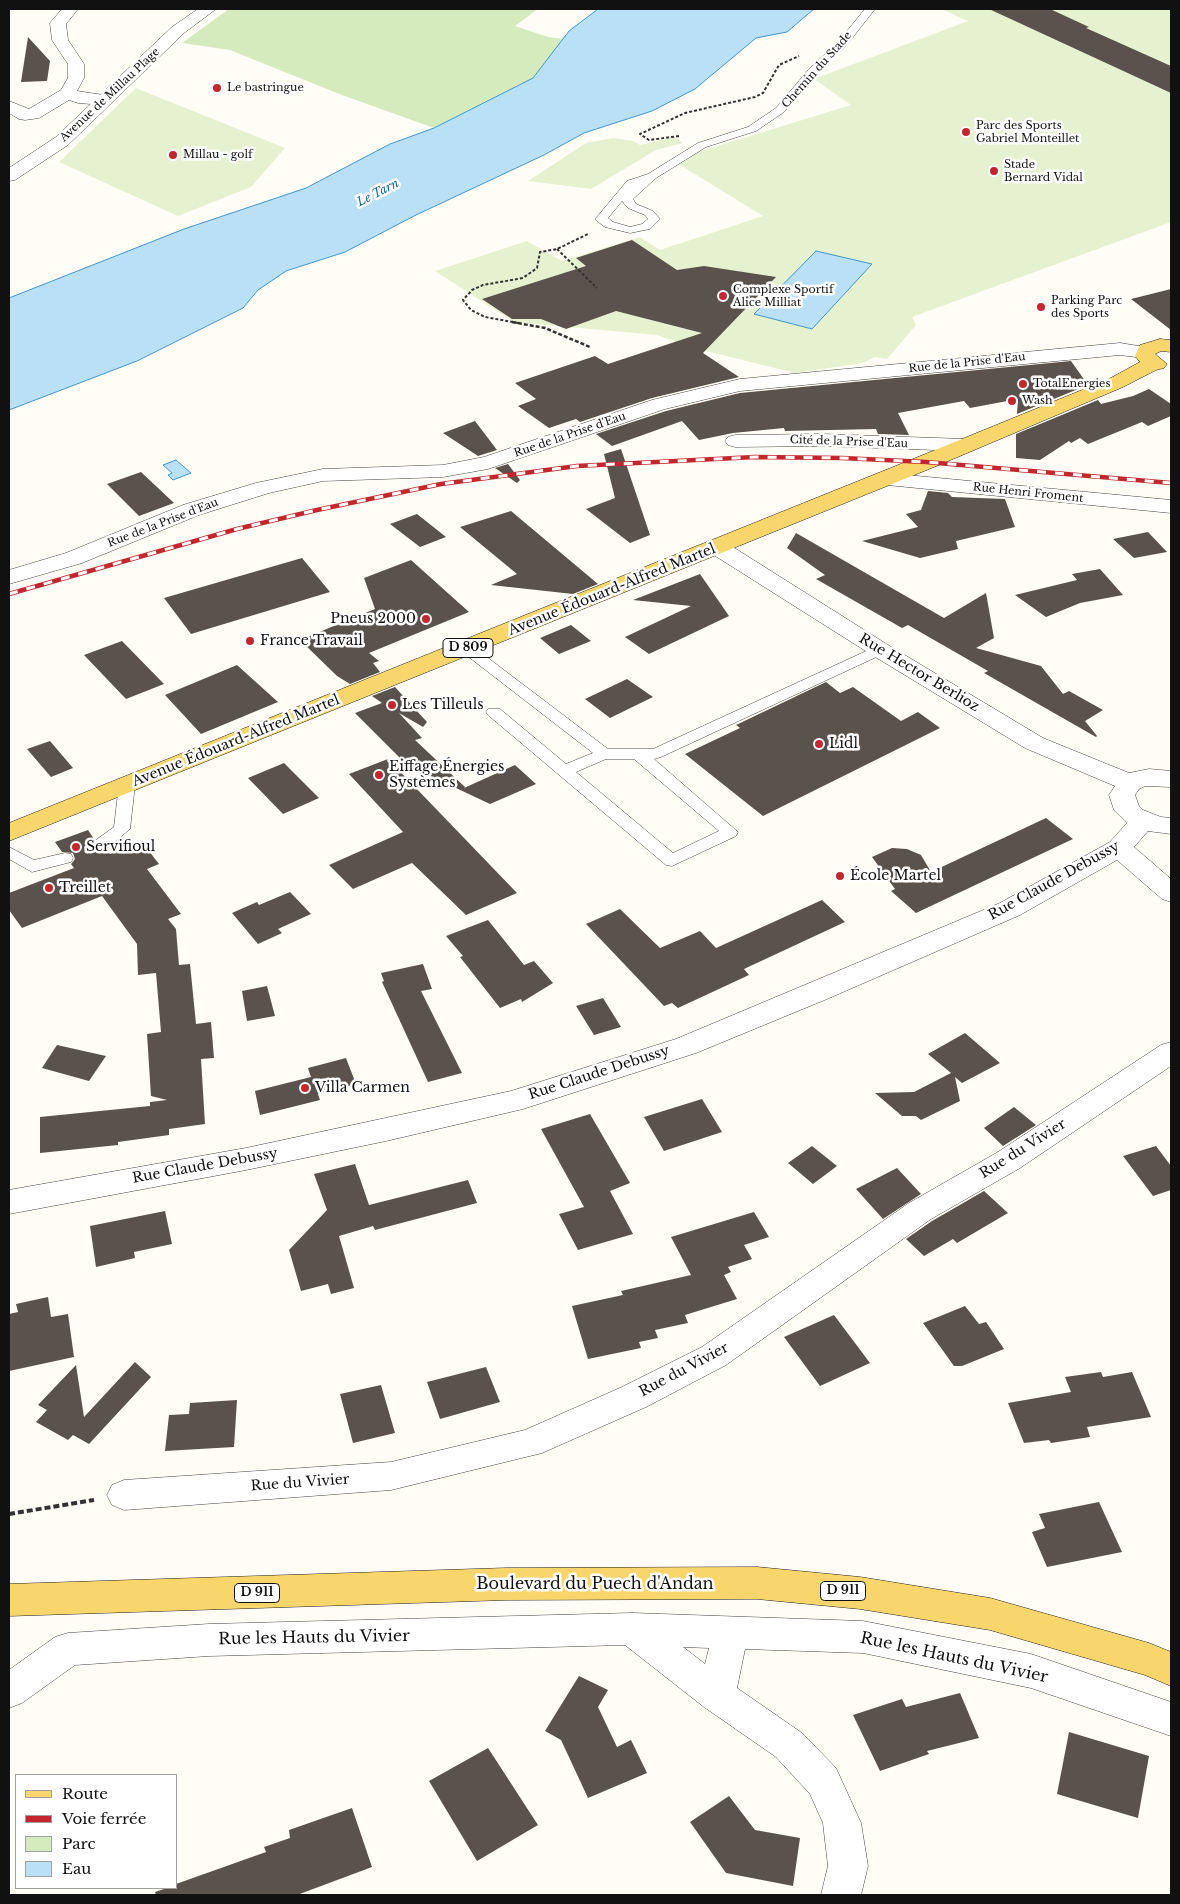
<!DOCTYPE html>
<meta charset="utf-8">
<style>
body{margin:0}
#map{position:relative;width:1180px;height:1904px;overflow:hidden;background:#fffdf5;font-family:"Libre Baskerville",serif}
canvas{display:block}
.frame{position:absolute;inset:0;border:10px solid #111;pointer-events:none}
.legend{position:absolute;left:15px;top:1774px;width:162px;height:115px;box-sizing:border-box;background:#fff;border:1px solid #a0a0a0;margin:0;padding:6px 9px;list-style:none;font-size:15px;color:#111}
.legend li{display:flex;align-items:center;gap:10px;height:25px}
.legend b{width:25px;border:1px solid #a0a0a0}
</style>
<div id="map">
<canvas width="1180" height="1904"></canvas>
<div class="frame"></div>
<ul class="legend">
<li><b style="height:6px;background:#f9d66b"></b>Route</li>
<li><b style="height:6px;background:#c4262e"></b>Voie ferrée</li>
<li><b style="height:14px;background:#d5ebbd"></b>Parc</li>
<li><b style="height:14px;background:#b9e0f7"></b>Eau</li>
</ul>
</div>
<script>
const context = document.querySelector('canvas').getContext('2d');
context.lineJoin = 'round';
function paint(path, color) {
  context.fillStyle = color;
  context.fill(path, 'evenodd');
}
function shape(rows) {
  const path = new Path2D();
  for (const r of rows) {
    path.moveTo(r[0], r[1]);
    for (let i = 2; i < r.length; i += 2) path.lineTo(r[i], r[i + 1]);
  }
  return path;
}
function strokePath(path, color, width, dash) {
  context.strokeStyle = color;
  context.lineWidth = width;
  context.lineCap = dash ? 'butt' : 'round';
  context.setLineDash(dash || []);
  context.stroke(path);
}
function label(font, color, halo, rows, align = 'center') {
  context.font = font + ' "Libre Baskerville",serif';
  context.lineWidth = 5;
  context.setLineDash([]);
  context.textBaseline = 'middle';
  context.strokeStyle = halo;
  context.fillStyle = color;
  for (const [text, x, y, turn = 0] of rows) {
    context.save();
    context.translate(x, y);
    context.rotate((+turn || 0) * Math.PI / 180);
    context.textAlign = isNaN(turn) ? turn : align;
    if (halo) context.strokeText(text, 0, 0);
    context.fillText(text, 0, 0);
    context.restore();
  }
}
paint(shape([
 [229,9,538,9,515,26,548,37,563,39,533,78,434,128,342,95,230,50,182,43]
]), '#d5ebbd');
paint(shape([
 [941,9,1171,9,1171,222,912,317,916,325,887,359,875,357,863,363,795,373,690,347,657,335,514,322,435,271,527,241,562,261,640,237,660,250,763,216,672,160,851,105,814,79,968,21],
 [136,88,285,148,251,187,178,216,59,162],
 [674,137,683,143,656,150,591,189,528,181,586,143,613,138,633,141,640,145]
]), '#e6f2cf');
const water = shape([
 [598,9,814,9,787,32,756,38,695,89,652,111,584,133,544,155,416,215,345,252,286,271,258,290,243,308,137,361,9,410,9,298,184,229,306,188,390,144,434,128,533,78,569,31,598,9],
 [816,251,872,264,812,329,754,314,816,251],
 [176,460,191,473,173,480,168,475,172,473,163,465,176,460]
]);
paint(water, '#b9e0f7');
strokePath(water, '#3f96cf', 1);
paint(shape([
 [989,9,1050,9,1089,27,1086,28,1171,66,1171,93],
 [28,37,50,61,47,81,21,82],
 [632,240,677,270,704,266,776,277,703,353,739,377,652,398,580,422,576,419,549,428,518,406,536,399,515,383,595,356,608,364,702,333,616,311,566,329,541,319,512,319,482,299,586,266,576,258],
 [1171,289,1171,330,1131,299],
 [1071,361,1088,385,1017,414,1018,399,970,408,964,401,898,413,909,435,878,434,876,429,785,431,784,428,733,433,699,440,682,421,612,446,596,434,666,411,740,393],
 [1149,389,1171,404,1171,416,1148,426,1142,422,1088,444,1080,438,1071,443,1069,441,1040,460,1016,458,1016,434,1098,400,1101,404,1133,396],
 [475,421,497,450,478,456,443,433],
 [621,449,650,535,630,543,586,509,615,498,604,454],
 [508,464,520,480,517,483,495,468],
 [141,472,174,503,139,516,107,484],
 [928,491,948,493,952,497,1005,499,1015,527,956,541,958,549,920,558,862,541,918,527,906,514,921,510],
 [511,511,598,584,573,594,491,585,517,574,460,527],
 [417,514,446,537,420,547,390,524],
 [1148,532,1167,552,1134,558,1113,539],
 [796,533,944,618,986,593,994,638,976,648,1041,666,1063,694,1069,691,1103,710,1085,721,1097,736,1096,737,984,673,988,671,908,625,902,628,816,579,825,575,787,548],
 [302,558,330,592,191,634,164,598],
 [411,560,469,612,369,653,379,661,373,663,380,672,350,684,337,676,300,640,375,609,364,578],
 [1100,569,1123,595,1080,603,1046,617,1015,595,1077,580,1072,574],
 [700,574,729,616,649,654,625,637,691,606,633,600],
 [571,625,591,641,559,654,540,638],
 [122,641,164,684,126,699,84,655],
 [237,665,278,702,201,734,165,695],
 [627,679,653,697,610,718,585,699],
 [826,682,840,693,853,687,901,721,918,712,940,728,763,816,685,754,740,728,736,725],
 [395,687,427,722,423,727,399,713,422,738,415,740,465,787,464,788,515,765,536,784,490,804,407,765,355,713,382,703,372,696],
 [50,741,73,768,51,777,27,749],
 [388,759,517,893,466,915,412,863,353,889,329,865,403,832,349,774],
 [284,763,319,798,283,814,248,778],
 [1046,818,1073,839,916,913,891,891,895,889,872,857,892,848,907,849,921,855,931,872],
 [88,830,94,839,89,845,93,852,108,852,110,854,142,842,159,864,147,869,181,914,168,919,176,929,179,965,190,964,196,1024,211,1022,214,1058,201,1059,205,1124,169,1129,169,1135,118,1142,118,1145,40,1153,40,1117,150,1106,150,1102,167,1100,151,1096,147,1034,161,1032,156,973,138,975,137,944,102,896,22,928,9,910,9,893,74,868,71,864,75,859,73,853,62,852,55,842],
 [290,892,311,914,278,929,282,933,258,944,232,913,257,902,259,905],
 [822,900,845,922,744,969,749,975,678,1008,672,1003,664,1006,586,924,620,909,660,948,700,931,716,948],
 [488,920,524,965,534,961,553,983,522,1002,521,999,500,1008,460,957,463,956,446,936],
 [423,964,432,989,421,991,462,1073,428,1082,382,982,384,981,381,973],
 [267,986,275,1016,247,1021,242,991],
 [603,998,621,1027,594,1035,576,1006],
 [965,1033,1000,1063,962,1083,955,1077,960,1101,921,1120,916,1116,902,1116,875,1093,914,1092,951,1073,928,1054],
 [57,1045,106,1056,89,1081,42,1068],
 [346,1058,356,1084,318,1094,320,1100,260,1115,255,1091,311,1077,308,1068],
 [702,1099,722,1132,664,1151,644,1117],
 [1014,1107,1036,1125,1003,1146,984,1128],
 [590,1114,630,1183,610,1191,633,1234,578,1250,559,1214,584,1207,541,1129],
 [812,1146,837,1166,813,1184,788,1163],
 [1156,1146,1171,1166,1171,1190,1153,1196,1123,1156],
 [355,1164,369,1205,468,1180,477,1203,375,1230,373,1226,339,1236,354,1288,331,1294,328,1284,301,1291,289,1250,327,1210,314,1174],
 [897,1168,921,1194,883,1219,856,1189],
 [984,1191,1008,1213,957,1243,953,1239,924,1256,906,1239,932,1221],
 [165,1211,172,1244,134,1252,135,1258,96,1267,90,1226],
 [754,1212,769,1237,744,1245,752,1259,728,1267,731,1272,724,1275,737,1299,685,1315,688,1323,655,1330,658,1338,639,1342,641,1348,588,1359,572,1306,623,1295,621,1291,691,1275,671,1237],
 [48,1297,51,1317,68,1314,74,1357,9,1371,9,1314,18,1312,16,1304],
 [965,1306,979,1324,986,1322,1004,1349,962,1366,954,1366,923,1323],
 [834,1315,870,1363,820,1386,784,1337],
 [135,1362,151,1377,89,1444,73,1435,68,1440,36,1422,47,1410,38,1405,76,1365,84,1417],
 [486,1367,500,1402,440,1419,427,1382],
 [1101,1372,1103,1377,1132,1372,1151,1417,1087,1427,1090,1437,1051,1443,1049,1440,1024,1443,1008,1403,1071,1392,1065,1377],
 [381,1385,395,1433,353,1443,340,1394],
 [237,1400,234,1447,165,1451,169,1415,189,1414,190,1403],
 [1099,1502,1122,1552,1047,1567,1032,1532,1045,1528,1039,1514],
 [579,1676,608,1690,598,1707,617,1747,631,1740,647,1773,588,1798,561,1740,545,1731],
 [960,1693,979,1738,927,1751,929,1754,880,1771,853,1715,902,1699,906,1707],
 [1069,1732,1149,1756,1138,1818,1057,1794],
 [488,1748,538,1825,477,1861,429,1781],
 [729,1796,755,1830,800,1838,793,1886,726,1873,690,1822],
 [352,1808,372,1867,297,1895,156,1895,155,1892,167,1888,176,1888,176,1884,266,1852,264,1847,290,1838,289,1830]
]), '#5a524d');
const service = shape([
 [865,9,875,9,846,46,818,72,784,112,756,131,706,147,656,178,633,199,636,204,653,211,660,219,650,229,630,233,605,227,597,221,595,219,597,217,627,181,648,174,698,143,748,127,776,108,810,68,838,42,865,9],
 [622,201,628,208,645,215,648,219,642,224,630,227,613,222,608,218,622,201],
 [466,643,471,645,608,749,653,749,875,647,880,645,885,647,888,650,885,653,661,757,654,759,738,832,736,836,672,866,666,865,488,715,486,712,488,709,500,709,566,764,593,753,461,651,458,648,461,645,466,643],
 [606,759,634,759,719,831,673,853,576,772,606,759],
 [127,780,133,781,135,785,130,829,105,850,99,851,93,850,91,846,93,842,114,827,119,785,121,781,127,780],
 [9,847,34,860,65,853,71,854,73,858,71,862,32,872,9,859,9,847]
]);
const minor = shape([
 [62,9,78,9,66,24,68,40,84,64,84,78,77,91,110,96,112,100,110,104,104,105,78,103,69,100,39,118,25,120,19,119,9,113,9,101,29,109,61,90,68,78,68,64,52,40,50,23,62,9],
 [1120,343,1151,348,1154,352,1151,356,1144,358,1120,355,740,391,665,409,488,469,443,477,323,481,269,493,199,515,82,563,9,584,9,570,66,553,183,505,256,483,323,469,443,465,484,457,652,400,740,379,1120,343],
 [822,434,964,439,971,441,975,445,971,449,964,451,822,446,735,447,728,445,725,441,728,437,735,435,822,434],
 [885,473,1171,500,1171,513,877,484,874,479,877,474,885,473],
 [717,540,725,542,888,645,1043,738,1129,773,1149,769,1171,771,1171,787,1145,786,1139,789,1135,795,1139,806,1143,810,1161,817,1171,818,1171,834,1148,831,1134,847,1171,879,1171,902,1162,899,1117,860,1020,915,827,999,696,1053,523,1109,386,1141,246,1170,9,1214,9,1190,246,1148,511,1091,676,1039,1000,903,1110,842,1127,823,1114,810,1109,795,1115,786,1025,748,872,655,709,552,706,547,709,542,717,540],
 [1171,1042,1171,1066,1020,1168,931,1219,726,1365,646,1407,542,1453,391,1490,124,1510,112,1505,107,1495,112,1485,124,1480,391,1462,525,1430,622,1387,702,1347,909,1203,998,1152,1161,1045,1171,1042],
 [632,1613,863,1621,1031,1654,1171,1702,1171,1736,1031,1688,863,1653,745,1649,737,1688,802,1733,836,1768,861,1823,868,1866,861,1895,821,1895,828,1866,823,1823,810,1794,776,1757,704,1707,625,1645,209,1656,75,1665,22,1703,9,1708,9,1670,55,1637,68,1633,209,1624,632,1613],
 [683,1647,709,1648,705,1664,683,1647]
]);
const tertiary = shape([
 [198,9,216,9,184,33,68,145,15,180,9,181,9,168,56,137,172,27,198,9]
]);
const primary = shape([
 [1160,339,1171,340,1171,352,1161,351,1155,354,1167,364,1164,368,1156,370,1123,387,934,467,9,841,9,823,918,457,1109,379,1140,362,1135,356,1140,345,1160,339],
 [757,1567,860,1577,990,1598,1149,1643,1171,1652,1171,1686,1145,1675,990,1630,860,1609,757,1599,506,1600,9,1616,9,1584,506,1568,757,1567]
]);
strokePath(service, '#444', 1);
strokePath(minor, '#444', 1);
strokePath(tertiary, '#444', 1);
strokePath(primary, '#222', 1);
strokePath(shape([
 [679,136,649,140,640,134,685,113,755,97,763,93,779,65,799,56],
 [557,249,597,288],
 [518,323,485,317,471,310,463,300,472,290,483,285,523,278,537,268,540,252,557,249,588,234]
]), '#333', 2, [3, 2]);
strokePath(shape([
 [512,322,545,328,590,347]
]), '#333', 2.5, [4, 2]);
strokePath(shape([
 [9,1514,94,1500]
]), '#333', 4, [6, 3]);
paint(service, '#fff');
paint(minor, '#fff');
paint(tertiary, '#fff');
paint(primary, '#f9d66b');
const rail = shape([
 [9,594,237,529,317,510,441,484,577,466,755,457,842,458,926,462,1171,483]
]);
strokePath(rail, '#c4262e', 4.5);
strokePath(rail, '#fff', 3, [9]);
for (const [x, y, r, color] of [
 [217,88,5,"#c4262e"],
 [966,132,5,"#c4262e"],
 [173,155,5,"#c4262e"],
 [994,171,5,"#c4262e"],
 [723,296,5,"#c4262e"],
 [1041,307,5,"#c4262e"],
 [1023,384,5,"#c4262e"],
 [1012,401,5,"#c4262e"],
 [426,619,5,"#c4262e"],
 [250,641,5,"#c4262e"],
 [392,705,5,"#c4262e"],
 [819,744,5,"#c4262e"],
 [379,775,5,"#c4262e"],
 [76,847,5,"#c4262e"],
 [840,876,5,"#c4262e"],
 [49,888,5,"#c4262e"],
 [305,1088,5,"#c4262e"]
]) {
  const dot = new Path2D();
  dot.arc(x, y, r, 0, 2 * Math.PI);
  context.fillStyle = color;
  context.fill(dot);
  strokePath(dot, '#fff', 2);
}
label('11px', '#111', '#fff', [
 ["Chemin du Stade",817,70,-48],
 ["Avenue de Millau Plage",110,95,-43],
 ["Rue de la Prise d'Eau",967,363,-6],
 ["Rue de la Prise d'Eau",570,435,-19],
 ["Cité de la Prise d'Eau",849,442,2],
 ["Rue Henri Froment",1028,493,6],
 ["Rue de la Prise d'Eau",163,523,-21]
]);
label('11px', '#111', '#fff', [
 ["Le bastringue",227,88],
 ["Parc des Sports",976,126],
 ["Gabriel Monteillet",976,139],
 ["Millau - golf",183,155],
 ["Stade",1004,165],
 ["Bernard Vidal",1004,178],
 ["Complexe Sportif",733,290],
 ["Alice Milliat",733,303],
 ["Parking Parc",1051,301],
 ["des Sports",1051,314],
 ["TotalEnergies",1033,384],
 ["Wash",1022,401]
], 'left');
label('italic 12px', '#1768a6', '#fff', [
 ["Le Tarn",378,193,-27]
]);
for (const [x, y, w] of [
 [468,648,50],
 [843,1591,45],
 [257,1593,45]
]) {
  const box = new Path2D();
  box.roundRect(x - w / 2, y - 9.5, w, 19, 4);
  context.fillStyle = '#fff';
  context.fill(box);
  strokePath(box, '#111', 1);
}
label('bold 12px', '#111', null, [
 ["D 809",468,648],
 ["D 911",843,1591],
 ["D 911",257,1593]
]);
label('14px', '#111', '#fff', [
 ["Avenue Édouard-Alfred Martel",612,590,-22],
 ["Rue Hector Berlioz",919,673,31],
 ["Avenue Édouard-Alfred Martel",236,741,-22],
 ["Rue Claude Debussy",1054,881,-29],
 ["Rue Claude Debussy",599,1073,-18],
 ["Rue du Vivier",1023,1149,-32],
 ["Rue Claude Debussy",205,1166,-10],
 ["Rue du Vivier",684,1370,-28],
 ["Rue du Vivier",300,1483,-4]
]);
label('14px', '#111', '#fff', [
 ["Pneus 2000",416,619,"right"],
 ["France Travail",260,641],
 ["Les Tilleuls",402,705],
 ["Lidl",829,744],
 ["Eiffage Énergies",389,767],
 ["Systèmes",389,783],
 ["Servifioul",86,847],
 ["École Martel",850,876],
 ["Treillet",59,888],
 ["Villa Carmen",315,1088]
], 'left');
label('16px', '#111', '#fff', [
 ["Boulevard du Puech d'Andan",595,1584],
 ["Rue les Hauts du Vivier",314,1638,-1],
 ["Rue les Hauts du Vivier",954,1658,12]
]);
</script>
